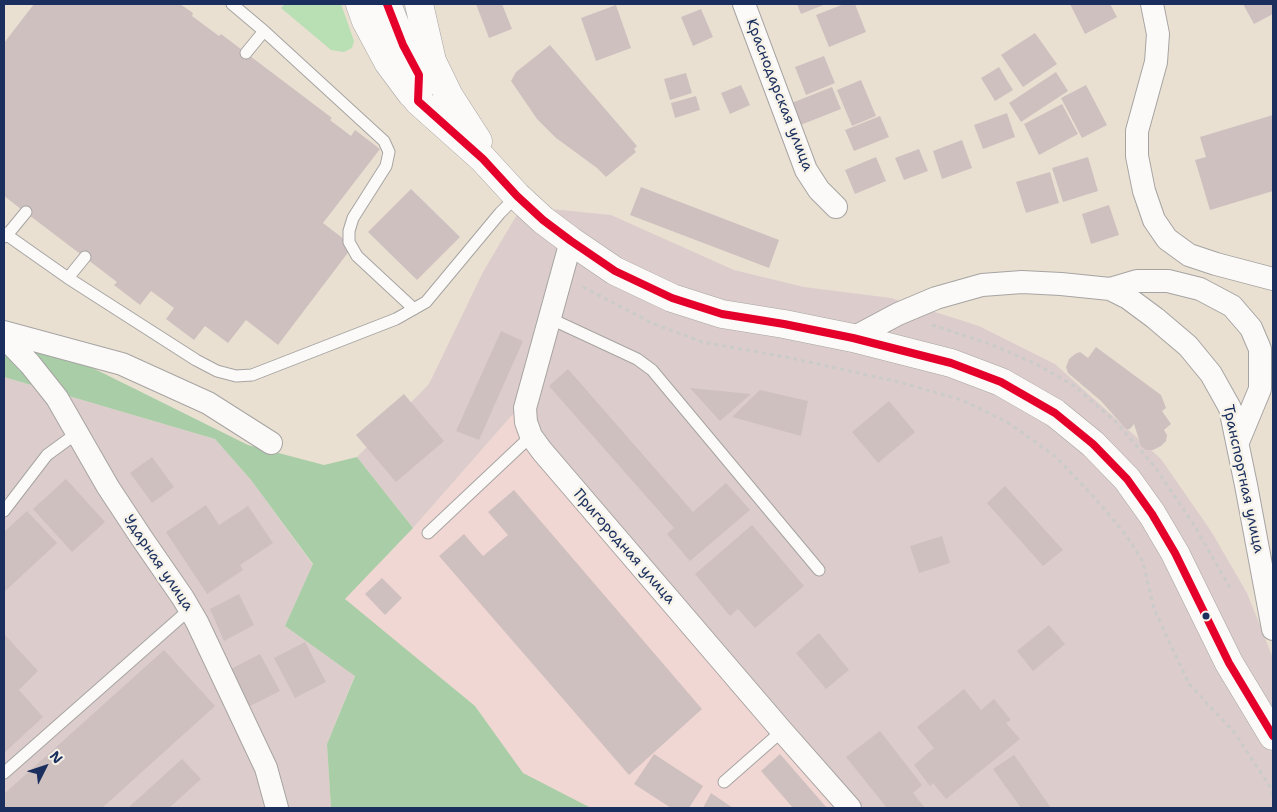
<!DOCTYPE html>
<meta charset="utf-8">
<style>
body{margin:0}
#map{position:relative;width:1277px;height:812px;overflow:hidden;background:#e9e0d2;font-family:"Shantell Sans",sans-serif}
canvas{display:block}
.frame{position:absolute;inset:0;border:5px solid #1b2f5e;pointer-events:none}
.north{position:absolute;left:20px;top:742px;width:50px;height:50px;-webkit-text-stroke:4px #f7f3e8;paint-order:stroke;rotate:49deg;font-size:14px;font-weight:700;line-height:20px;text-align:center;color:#1b2f5e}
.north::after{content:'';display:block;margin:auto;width:18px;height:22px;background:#1b2f5e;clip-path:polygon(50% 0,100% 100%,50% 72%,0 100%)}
</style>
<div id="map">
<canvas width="1277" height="812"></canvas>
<div class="frame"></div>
<div class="north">N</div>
</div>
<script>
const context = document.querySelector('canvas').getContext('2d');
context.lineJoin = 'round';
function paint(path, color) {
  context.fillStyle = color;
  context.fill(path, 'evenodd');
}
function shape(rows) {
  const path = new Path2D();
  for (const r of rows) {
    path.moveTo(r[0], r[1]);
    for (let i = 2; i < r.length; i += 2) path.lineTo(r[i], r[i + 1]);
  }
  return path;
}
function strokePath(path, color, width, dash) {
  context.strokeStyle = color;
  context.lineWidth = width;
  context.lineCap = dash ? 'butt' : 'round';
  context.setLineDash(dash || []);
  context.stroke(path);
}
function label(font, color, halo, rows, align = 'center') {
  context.font = font + ' "Shantell Sans",sans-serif';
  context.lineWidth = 5;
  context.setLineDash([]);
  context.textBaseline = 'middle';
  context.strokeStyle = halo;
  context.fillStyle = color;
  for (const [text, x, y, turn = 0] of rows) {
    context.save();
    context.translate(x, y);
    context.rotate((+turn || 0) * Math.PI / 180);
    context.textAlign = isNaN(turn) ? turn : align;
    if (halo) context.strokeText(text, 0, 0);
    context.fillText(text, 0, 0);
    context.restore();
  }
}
paint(shape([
 [513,414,864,808,591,808,522,773,475,706,344,599,413,528]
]), '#f1d7d3');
paint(shape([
 [522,206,611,215,734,270,804,287,891,298,979,326,1055,364,1161,459,1211,531,1247,593,1273,658,1273,808,864,808,513,414,413,528,357,457,429,384,483,272],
 [4,377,215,439,251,480,313,565,285,626,355,675,327,744,331,808,4,808]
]), '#dccdcc');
paint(shape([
 [285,4,341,4,354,41,352,48,344,52,331,50,281,8]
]), '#b9dfb4');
paint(shape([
 [4,324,248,445,324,465,357,457,413,528,345,599,475,706,523,773,591,808,331,808,327,744,355,676,285,626,313,564,251,480,215,439,4,377]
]), '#a9cda7');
paint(shape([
 [34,4,180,4,193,13,192,16,219,36,221,34,332,118,330,120,351,136,355,130,380,149,323,223,353,246,278,345,246,320,228,343,205,326,194,340,166,319,174,308,151,291,140,305,114,285,117,282,4,196,4,43],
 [476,4,502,4,512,29,489,38],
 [797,4,826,4,801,14],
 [844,4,855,4,866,32,829,47,816,15],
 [1070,4,1110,4,1117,17,1085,34],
 [1243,4,1273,4,1273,14,1254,24],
 [616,5,631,48,596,61,581,18],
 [701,9,713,37,693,46,681,17],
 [1035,33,1057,64,1023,87,1001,55],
 [550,45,637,146,634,149,636,152,606,177,597,168,556,138,537,119,511,81,516,72],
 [824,56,835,83,806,95,795,67],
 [999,67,1013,90,995,101,981,78],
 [1056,72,1068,91,1021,122,1009,103],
 [686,73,692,93,670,100,664,79],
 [861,80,876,116,852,126,837,90],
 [741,85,750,105,730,114,721,93],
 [1086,85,1107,125,1082,138,1061,98],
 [832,87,841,109,793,128,784,106],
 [696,96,700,110,675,118,671,103],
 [1062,104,1078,134,1039,155,1024,124],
 [1007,113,1015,137,983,149,974,125],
 [1273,115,1273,191,1210,210,1195,160,1206,157,1200,137],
 [880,116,889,137,854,151,845,130],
 [962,140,972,168,942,179,933,151],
 [919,149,928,171,904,180,895,158],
 [876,157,886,181,855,194,845,170],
 [1088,157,1098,191,1063,202,1052,168],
 [1050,172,1059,203,1026,213,1016,182],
 [641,187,779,240,769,268,630,215],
 [411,189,460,237,417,280,368,232],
 [1109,205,1119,235,1091,244,1082,214],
 [501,331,523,341,479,440,456,431],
 [1096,347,1161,395,1166,408,1162,411,1171,424,1164,430,1167,435,1166,441,1161,446,1153,450,1146,450,1141,446,1134,424,1130,429,1126,429,1101,401,1068,373,1066,367,1069,359,1075,354,1080,352,1088,358],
 [568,369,693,512,726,483,750,510,690,561,667,534,674,528,549,386],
 [690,388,751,394,720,421],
 [760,390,808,401,801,436,732,417],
 [404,394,444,441,396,482,356,435],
 [889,401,915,432,878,463,852,432],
 [152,457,174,487,152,503,130,473],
 [66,479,105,522,72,552,33,509],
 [1005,486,1063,550,1043,566,987,503],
 [514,490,702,709,629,775,439,556,464,534,483,556,508,535,488,512],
 [206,505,219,525,248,506,273,543,240,565,243,570,207,594,166,532],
 [27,511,57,543,4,592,4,532],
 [752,525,804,586,755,628,738,609,730,616,695,574],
 [942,536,950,563,919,573,910,546],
 [382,578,402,598,385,615,365,594],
 [239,594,254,625,224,641,210,609],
 [1049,625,1065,644,1033,671,1017,651],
 [819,633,849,670,826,689,796,653],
 [4,635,5,635,38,671,19,690,43,717,4,753],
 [305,642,326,682,295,698,274,658],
 [164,650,215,706,102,808,4,808,4,794],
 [260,654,280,691,248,707,229,670],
 [964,689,981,710,994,699,1011,720,1006,723,1020,739,946,799,933,783,930,786,914,765,934,748,917,727],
 [880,731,922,785,913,793,925,808,887,808,846,757],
 [654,754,703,786,689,808,671,808,634,784],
 [780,754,827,808,793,808,761,771],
 [1014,755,1051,808,1021,808,993,769],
 [182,759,201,779,169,808,128,808],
 [711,793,733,808,703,808]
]), '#cfc0c0');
const service = shape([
 [232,4,264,31,384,141,389,152,386,166,353,218,349,231,349,242,357,256,414,309],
 [246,53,264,31],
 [4,233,68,278,196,360,217,371,236,376,252,375,396,319,426,302,500,213,517,196],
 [4,237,7,235,26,212],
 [68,278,85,257],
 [549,318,637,359,652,370,819,570],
 [4,511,47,455,77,433],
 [428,533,531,436],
 [4,773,190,609],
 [724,782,782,731]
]);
const minor = shape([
 [744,4,806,170,819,190,836,207],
 [1152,4,1158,34,1156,62,1137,131,1137,156,1144,191,1154,220,1167,239,1189,255,1216,264,1273,279],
 [571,241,525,408,526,422,531,436,542,451,782,731,850,808],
 [1110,289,1137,281,1168,281,1200,289,1232,306,1251,328,1260,349,1260,389,1238,442],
 [4,332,122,364,208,403,271,443],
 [4,337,30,364,57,398,108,487,141,537,183,598,197,622,266,768,277,808],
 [853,338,898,314,936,298,982,285,1022,282,1061,284,1110,289,1128,298,1155,318,1188,346,1211,374,1230,408,1246,485,1273,629]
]);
const secondary = shape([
 [360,4,366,21,388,62,411,93,418,100],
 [387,4,403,45,419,75,418,101,483,159,517,196,543,220,571,241,615,271,672,298,722,314,784,324,853,338,951,363,1001,382,1055,413,1093,444,1127,479,1152,514,1175,553,1229,663,1273,736],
 [419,4,432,61,449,96,478,141]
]);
strokePath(service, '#a6a4a2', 13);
strokePath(minor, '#a6a4a2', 24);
strokePath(secondary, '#a6a4a2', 29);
strokePath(shape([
 [583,287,652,323,702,342,786,357,899,382,962,400,1007,422,1055,456,1093,496,1126,535,1143,562,1154,609,1189,684,1234,732,1271,788,1273,794],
 [932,325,990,344,1036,364,1073,385,1117,423,1155,467,1194,525,1230,588]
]), '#cbcbca', 3, [4, 4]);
strokePath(service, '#fcfaf8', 11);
strokePath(minor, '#fcfaf8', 22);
strokePath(secondary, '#fcfaf8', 28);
strokePath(shape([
 [387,4,403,45,419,75,418,101,483,159,517,196,543,220,571,241,615,271,672,298,722,314,784,324,853,338,951,363,1001,382,1055,413,1093,444,1127,479,1152,514,1175,553,1229,663,1273,736]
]), '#e4002b', 8);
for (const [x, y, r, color] of [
 [1206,616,4.5,"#1b2f5e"]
]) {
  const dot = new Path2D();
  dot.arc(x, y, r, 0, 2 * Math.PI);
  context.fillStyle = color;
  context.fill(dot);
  strokePath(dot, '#f7f3e8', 2);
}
label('15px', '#1b2f5e', '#f7f3e8', [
 ["Краснодарская улица",779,95,69],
 ["Транспортная улица",1243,479,78],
 ["Пригородная улица",624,547,49],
 ["Ударная улица",158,563,56]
]);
</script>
